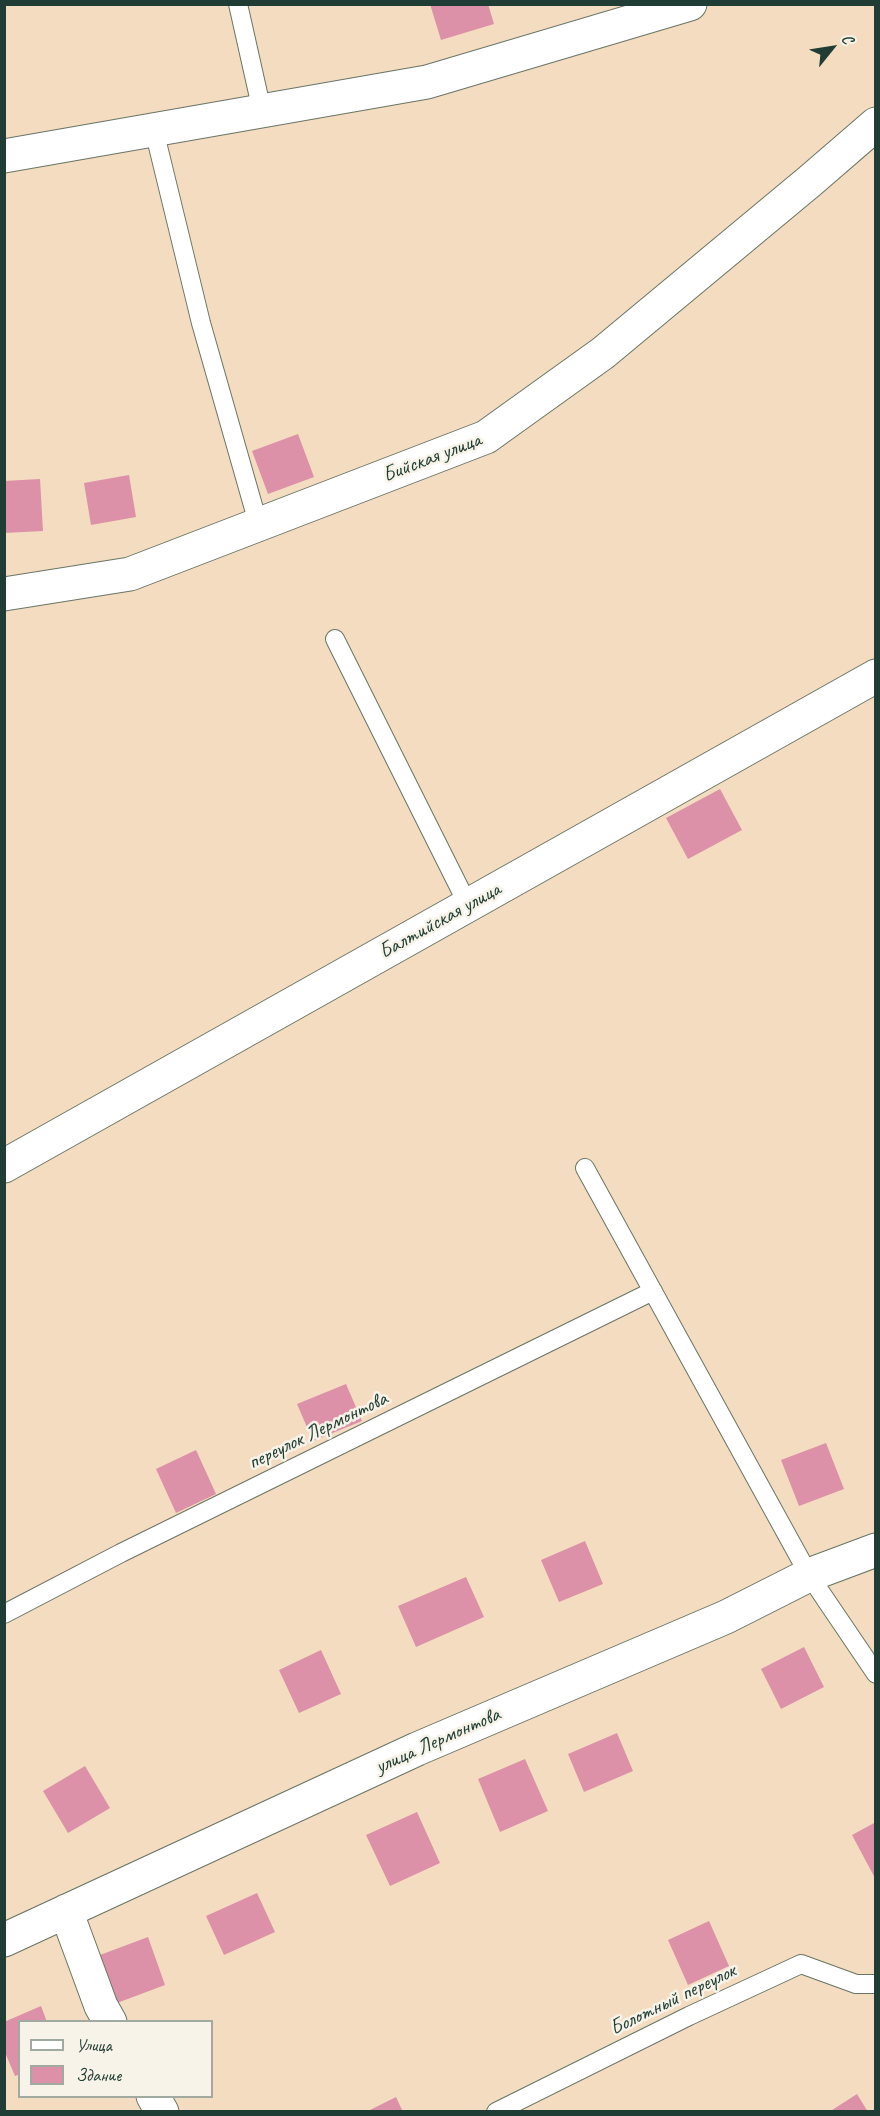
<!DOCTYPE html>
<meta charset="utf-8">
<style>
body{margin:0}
#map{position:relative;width:880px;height:2116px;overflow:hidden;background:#f3dcbf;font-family:Caveat,sans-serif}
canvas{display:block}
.frame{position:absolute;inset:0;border:6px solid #1f3d34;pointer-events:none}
.legend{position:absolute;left:18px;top:2020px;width:195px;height:78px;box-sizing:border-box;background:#f7f3e8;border:2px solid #a1aaa0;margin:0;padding:8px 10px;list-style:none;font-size:18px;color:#1f3d34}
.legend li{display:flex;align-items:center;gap:12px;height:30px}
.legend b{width:30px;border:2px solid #a1aaa0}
.north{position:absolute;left:802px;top:18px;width:60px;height:60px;-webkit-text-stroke:4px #f7f3e8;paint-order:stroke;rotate:60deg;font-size:16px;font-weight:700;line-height:24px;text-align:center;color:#1f3d34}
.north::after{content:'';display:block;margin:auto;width:21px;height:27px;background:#1f3d34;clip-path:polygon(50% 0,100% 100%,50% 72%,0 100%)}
</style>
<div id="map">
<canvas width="880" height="2116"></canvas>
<div class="frame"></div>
<ul class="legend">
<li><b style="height:8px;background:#fff"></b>Улица</li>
<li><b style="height:16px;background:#dc91a8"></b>Здание</li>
</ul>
<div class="north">С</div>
</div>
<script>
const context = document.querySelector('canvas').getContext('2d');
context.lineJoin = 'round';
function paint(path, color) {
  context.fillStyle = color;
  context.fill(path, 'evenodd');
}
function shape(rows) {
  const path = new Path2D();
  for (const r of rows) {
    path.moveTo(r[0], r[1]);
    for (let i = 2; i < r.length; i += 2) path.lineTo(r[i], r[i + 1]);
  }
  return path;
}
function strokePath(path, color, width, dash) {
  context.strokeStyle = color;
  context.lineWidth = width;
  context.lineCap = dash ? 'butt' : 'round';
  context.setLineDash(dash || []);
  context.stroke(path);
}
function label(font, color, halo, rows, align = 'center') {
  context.font = font + ' Caveat,sans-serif';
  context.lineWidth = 5;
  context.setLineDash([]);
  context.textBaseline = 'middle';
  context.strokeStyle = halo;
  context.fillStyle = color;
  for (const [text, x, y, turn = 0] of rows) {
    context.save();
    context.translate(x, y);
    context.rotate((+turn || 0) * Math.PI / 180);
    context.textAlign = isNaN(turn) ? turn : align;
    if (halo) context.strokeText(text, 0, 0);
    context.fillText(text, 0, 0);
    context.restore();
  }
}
paint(shape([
 [430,4,488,4,494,24,441,40],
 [298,434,314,477,268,494,252,451],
 [129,475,136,517,91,525,84,483],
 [40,479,43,531,4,533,4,481],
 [720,789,742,830,688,859,666,818],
 [346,1384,362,1421,313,1441,297,1404],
 [826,1443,844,1489,799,1506,781,1460],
 [196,1450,216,1494,176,1513,156,1469],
 [585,1541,603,1584,559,1602,541,1560],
 [466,1577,484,1617,416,1647,398,1606],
 [804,1647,824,1687,781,1709,761,1669],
 [321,1650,341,1694,299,1713,279,1670],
 [617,1733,633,1771,584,1792,568,1754],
 [525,1759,548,1811,500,1832,478,1779],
 [85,1766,110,1808,68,1833,43,1791],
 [417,1812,440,1863,390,1886,366,1835],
 [876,1822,876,1880,852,1835],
 [257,1893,275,1932,224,1955,206,1916],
 [709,1921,729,1966,688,1985,668,1940],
 [148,1937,165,1985,117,2003,100,1955],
 [41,2006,47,2022,20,2022,20,2074,15,2076,4,2050,4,2022],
 [857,2094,868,2112,829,2112],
 [396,2097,403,2112,366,2112]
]), '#dc91a8');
const service = shape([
 [238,4,262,111],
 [154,130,201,323,258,523],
 [335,639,468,905],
 [585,1168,809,1575,876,1674],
 [4,1614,121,1553,653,1291],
 [496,2112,689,2016,801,1964,856,1984,876,1984]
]);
const minor = shape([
 [4,156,427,82,690,4],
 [4,594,130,574,486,437,603,353,810,181,876,124],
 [4,1166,876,676],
 [66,1911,101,2006,110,2022],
 [4,1940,417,1749,726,1617,809,1575,876,1550],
 [153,2096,162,2112]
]);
strokePath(service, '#697565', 20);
strokePath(minor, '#697565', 35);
strokePath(service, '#fff', 18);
strokePath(minor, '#fff', 33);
label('21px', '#1f3d34', '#f7f3e8', [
 ["Бийская улица",432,458,-21],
 ["Балтийская улица",440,921,-29],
 ["переулок Лермонтова",318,1431,-26],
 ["улица Лермонтова",438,1741,-24],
 ["Болотный переулок",673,2000,-26]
]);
</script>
